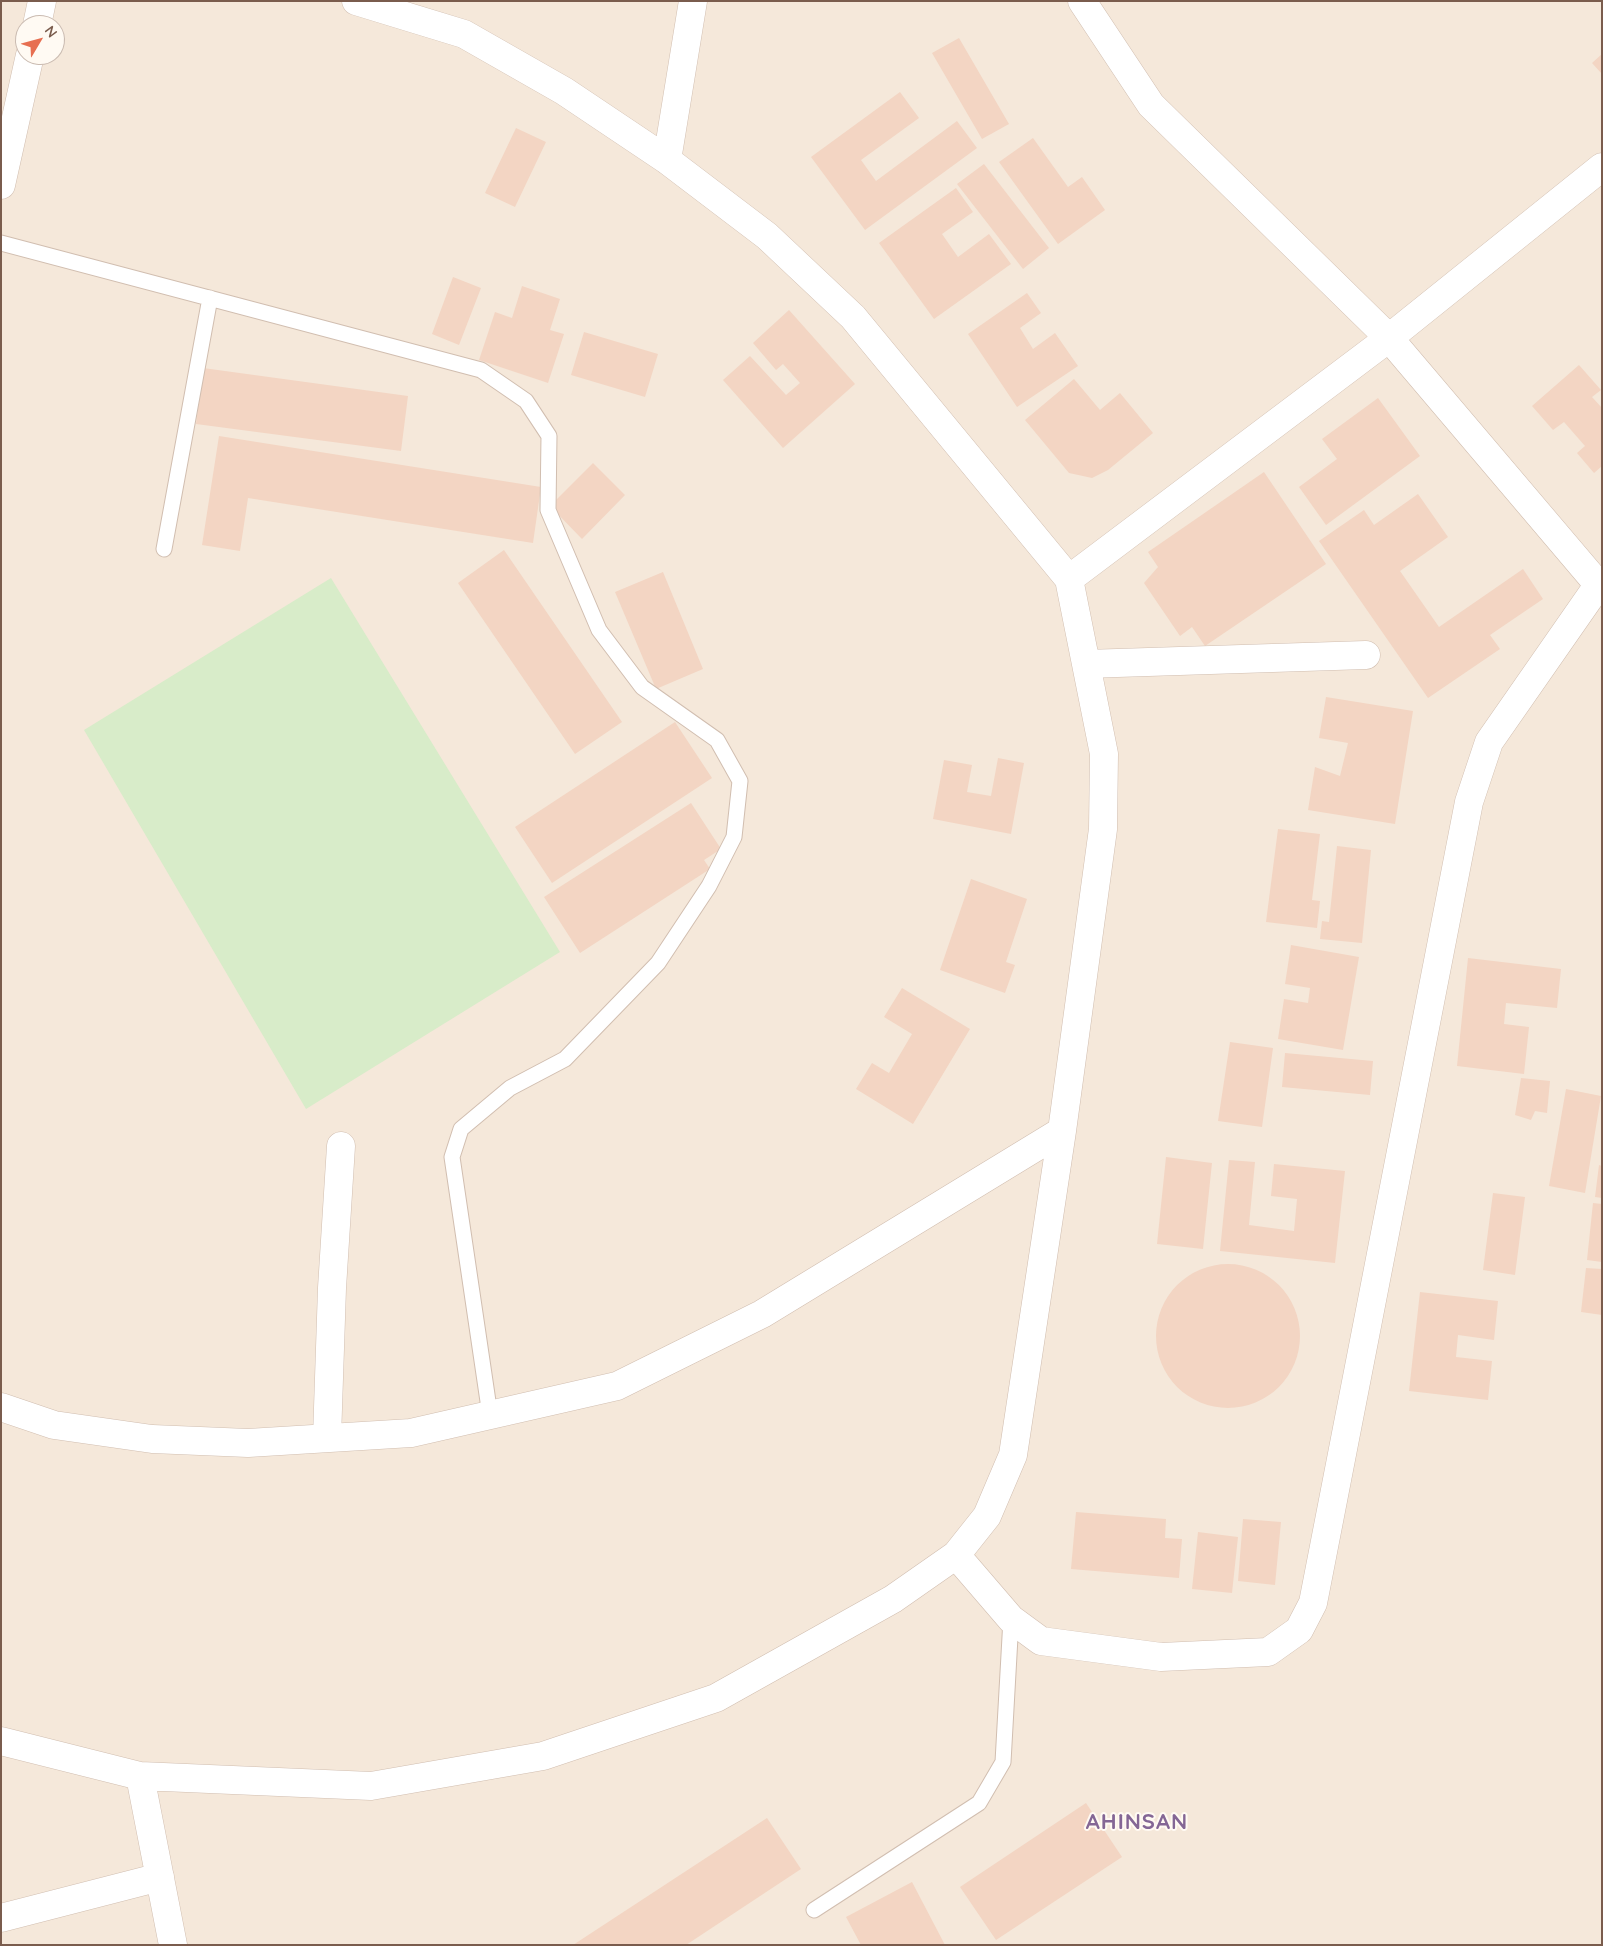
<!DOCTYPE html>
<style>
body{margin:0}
#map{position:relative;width:1603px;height:1946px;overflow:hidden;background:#fdf6ec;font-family:Quicksand,sans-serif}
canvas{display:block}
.frame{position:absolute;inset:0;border:2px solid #7a5c4d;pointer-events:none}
.north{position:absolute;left:15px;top:15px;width:50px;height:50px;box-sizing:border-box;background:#fffaf3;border:1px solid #cabbb1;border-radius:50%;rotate:53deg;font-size:14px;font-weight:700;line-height:20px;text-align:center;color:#7a5c4d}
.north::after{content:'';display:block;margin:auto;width:18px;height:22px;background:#e76f51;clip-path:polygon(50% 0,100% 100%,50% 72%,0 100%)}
</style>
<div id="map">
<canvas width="1603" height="1946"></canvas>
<div class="frame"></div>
<div class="north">N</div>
</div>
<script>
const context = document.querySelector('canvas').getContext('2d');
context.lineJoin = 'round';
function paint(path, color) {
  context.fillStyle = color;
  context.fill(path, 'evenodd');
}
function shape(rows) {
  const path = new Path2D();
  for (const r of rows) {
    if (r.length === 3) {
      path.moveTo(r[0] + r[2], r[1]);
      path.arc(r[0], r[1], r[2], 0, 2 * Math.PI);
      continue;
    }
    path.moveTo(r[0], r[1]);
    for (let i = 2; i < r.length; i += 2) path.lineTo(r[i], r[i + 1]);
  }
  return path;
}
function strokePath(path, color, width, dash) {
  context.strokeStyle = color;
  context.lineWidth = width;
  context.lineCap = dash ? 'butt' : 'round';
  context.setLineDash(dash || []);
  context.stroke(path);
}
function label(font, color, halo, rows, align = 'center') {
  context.font = font + ' Quicksand,sans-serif';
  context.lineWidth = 4;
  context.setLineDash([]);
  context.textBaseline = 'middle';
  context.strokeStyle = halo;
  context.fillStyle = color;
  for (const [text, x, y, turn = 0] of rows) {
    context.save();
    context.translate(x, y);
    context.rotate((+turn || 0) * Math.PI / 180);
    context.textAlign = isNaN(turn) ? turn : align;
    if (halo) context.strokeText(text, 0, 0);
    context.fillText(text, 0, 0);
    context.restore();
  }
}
paint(shape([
 [1,1,1602,1,1602,1945,1,1945],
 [25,25,55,25,55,55,25,55]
]), '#f5e8da');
paint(shape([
 [331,578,560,952,306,1109,84,730]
]), '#d8ecc9');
paint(shape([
 [959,38,1009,124,982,139,932,53],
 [1602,54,1602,74,1592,63],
 [900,92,919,118,861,160,876,181,957,121,977,148,865,230,811,157],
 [516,128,546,142,515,207,485,193],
 [1033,138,1068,187,1082,177,1105,210,1058,244,999,162],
 [984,164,1049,248,1023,269,957,184],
 [956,188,973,212,942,234,958,257,989,234,1011,264,934,319,879,243],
 [453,277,481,288,459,345,432,334],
 [522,286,560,299,550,330,564,334,548,383,479,360,495,312,512,318],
 [1027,293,1041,313,1020,328,1033,349,1055,333,1078,366,1017,407,968,334],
 [789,310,855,384,783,448,723,380,750,356,786,395,800,383,783,364,776,370,753,343],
 [584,332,658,354,645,397,571,375],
 [1579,365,1601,390,1592,397,1602,408,1602,466,1594,473,1577,453,1585,446,1564,422,1553,430,1532,406],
 [203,368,408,396,401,451,196,424],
 [1074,379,1100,410,1120,393,1153,433,1108,470,1092,478,1069,473,1025,420],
 [1378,398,1420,456,1326,525,1299,487,1337,459,1322,439],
 [219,436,541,487,533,543,248,498,240,551,202,545],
 [593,463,625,495,582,539,550,506],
 [1264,472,1326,564,1205,646,1192,627,1180,636,1144,583,1158,567,1148,552],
 [1418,494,1448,537,1400,571,1439,627,1523,569,1543,599,1490,635,1500,649,1428,698,1319,541,1364,510,1374,525],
 [504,550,622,722,575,754,458,583],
 [663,572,703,669,656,689,615,592],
 [1326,697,1413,711,1395,824,1308,810,1315,767,1340,776,1348,743,1319,738],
 [675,722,712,778,552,883,515,827],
 [998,758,1024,763,1011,834,933,819,944,760,972,765,967,792,991,796],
 [691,803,721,849,704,860,710,869,580,953,544,897],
 [1278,829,1320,834,1312,900,1320,901,1317,928,1266,922],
 [1337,846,1371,850,1362,943,1320,939,1322,921,1329,922],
 [971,879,1027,899,1006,962,1015,965,1005,993,940,970],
 [1291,945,1359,957,1343,1050,1278,1039,1284,999,1308,1003,1310,988,1285,984],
 [1468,958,1561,969,1557,1008,1506,1003,1504,1024,1529,1027,1524,1074,1457,1066],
 [902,988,970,1029,913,1124,856,1089,872,1063,889,1073,912,1034,884,1017],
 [1230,1042,1273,1048,1262,1127,1218,1121],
 [1285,1053,1373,1061,1370,1095,1282,1087],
 [1521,1078,1550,1081,1547,1113,1535,1111,1531,1120,1515,1115],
 [1566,1089,1601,1096,1585,1193,1549,1186],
 [1166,1157,1212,1163,1203,1249,1157,1244],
 [1229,1160,1255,1162,1249,1225,1294,1231,1297,1199,1271,1196,1274,1164,1345,1171,1335,1263,1220,1251],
 [1599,1165,1602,1166,1602,1198,1595,1197],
 [1493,1193,1525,1197,1515,1275,1483,1270],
 [1593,1203,1602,1204,1602,1262,1587,1260],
 [1228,1336,72],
 [1586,1268,1602,1269,1602,1315,1581,1312],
 [1420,1292,1498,1301,1494,1340,1458,1335,1456,1357,1492,1361,1488,1400,1409,1391],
 [1076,1512,1166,1519,1165,1538,1182,1539,1179,1578,1071,1569],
 [1243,1519,1281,1522,1275,1585,1238,1581],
 [1198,1532,1238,1537,1232,1593,1192,1589],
 [1086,1803,1122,1857,996,1940,960,1887],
 [767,1818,801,1869,686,1945,573,1945],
 [912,1882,945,1945,861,1945,846,1917]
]), '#f3d5c3');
const service = shape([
 [1,243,481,370,526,401,549,436,548,510,599,630,642,687,717,740,740,781,734,837,709,886,658,963,565,1059,510,1088,461,1129,452,1157,490,1415],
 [164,549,210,298],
 [814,1910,979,1803,1003,1762,1011,1619]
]);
const minor = shape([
 [1082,1,1151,105,1389,338,1602,589],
 [37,25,42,1],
 [667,160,693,1],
 [1,185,30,55],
 [1069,579,1389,338,1602,167],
 [1086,664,1366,655],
 [1,1407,54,1425,152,1439,248,1443,411,1433,617,1386,762,1314,1062,1131],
 [327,1438,332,1288,341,1146],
 [956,1555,1011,1619,1041,1641,1161,1657,1268,1652,1299,1630,1313,1603,1469,802,1489,742,1599,584],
 [1,1741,140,1776,371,1786,543,1756,716,1698,893,1599,956,1555,987,1516,1013,1455,1062,1131,1103,829,1104,754,1069,579,853,317,767,236,667,160,564,91,464,34,356,1],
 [140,1776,173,1945],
 [1,1918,160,1877]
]);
strokePath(service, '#d1beb0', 17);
strokePath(minor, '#d1beb0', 29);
strokePath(service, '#fff', 15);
strokePath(minor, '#fff', 28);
context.letterSpacing = '1px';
label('bold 22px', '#846695', '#fffaf3', [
 ["AHINSAN",1137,1822]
]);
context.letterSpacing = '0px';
</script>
